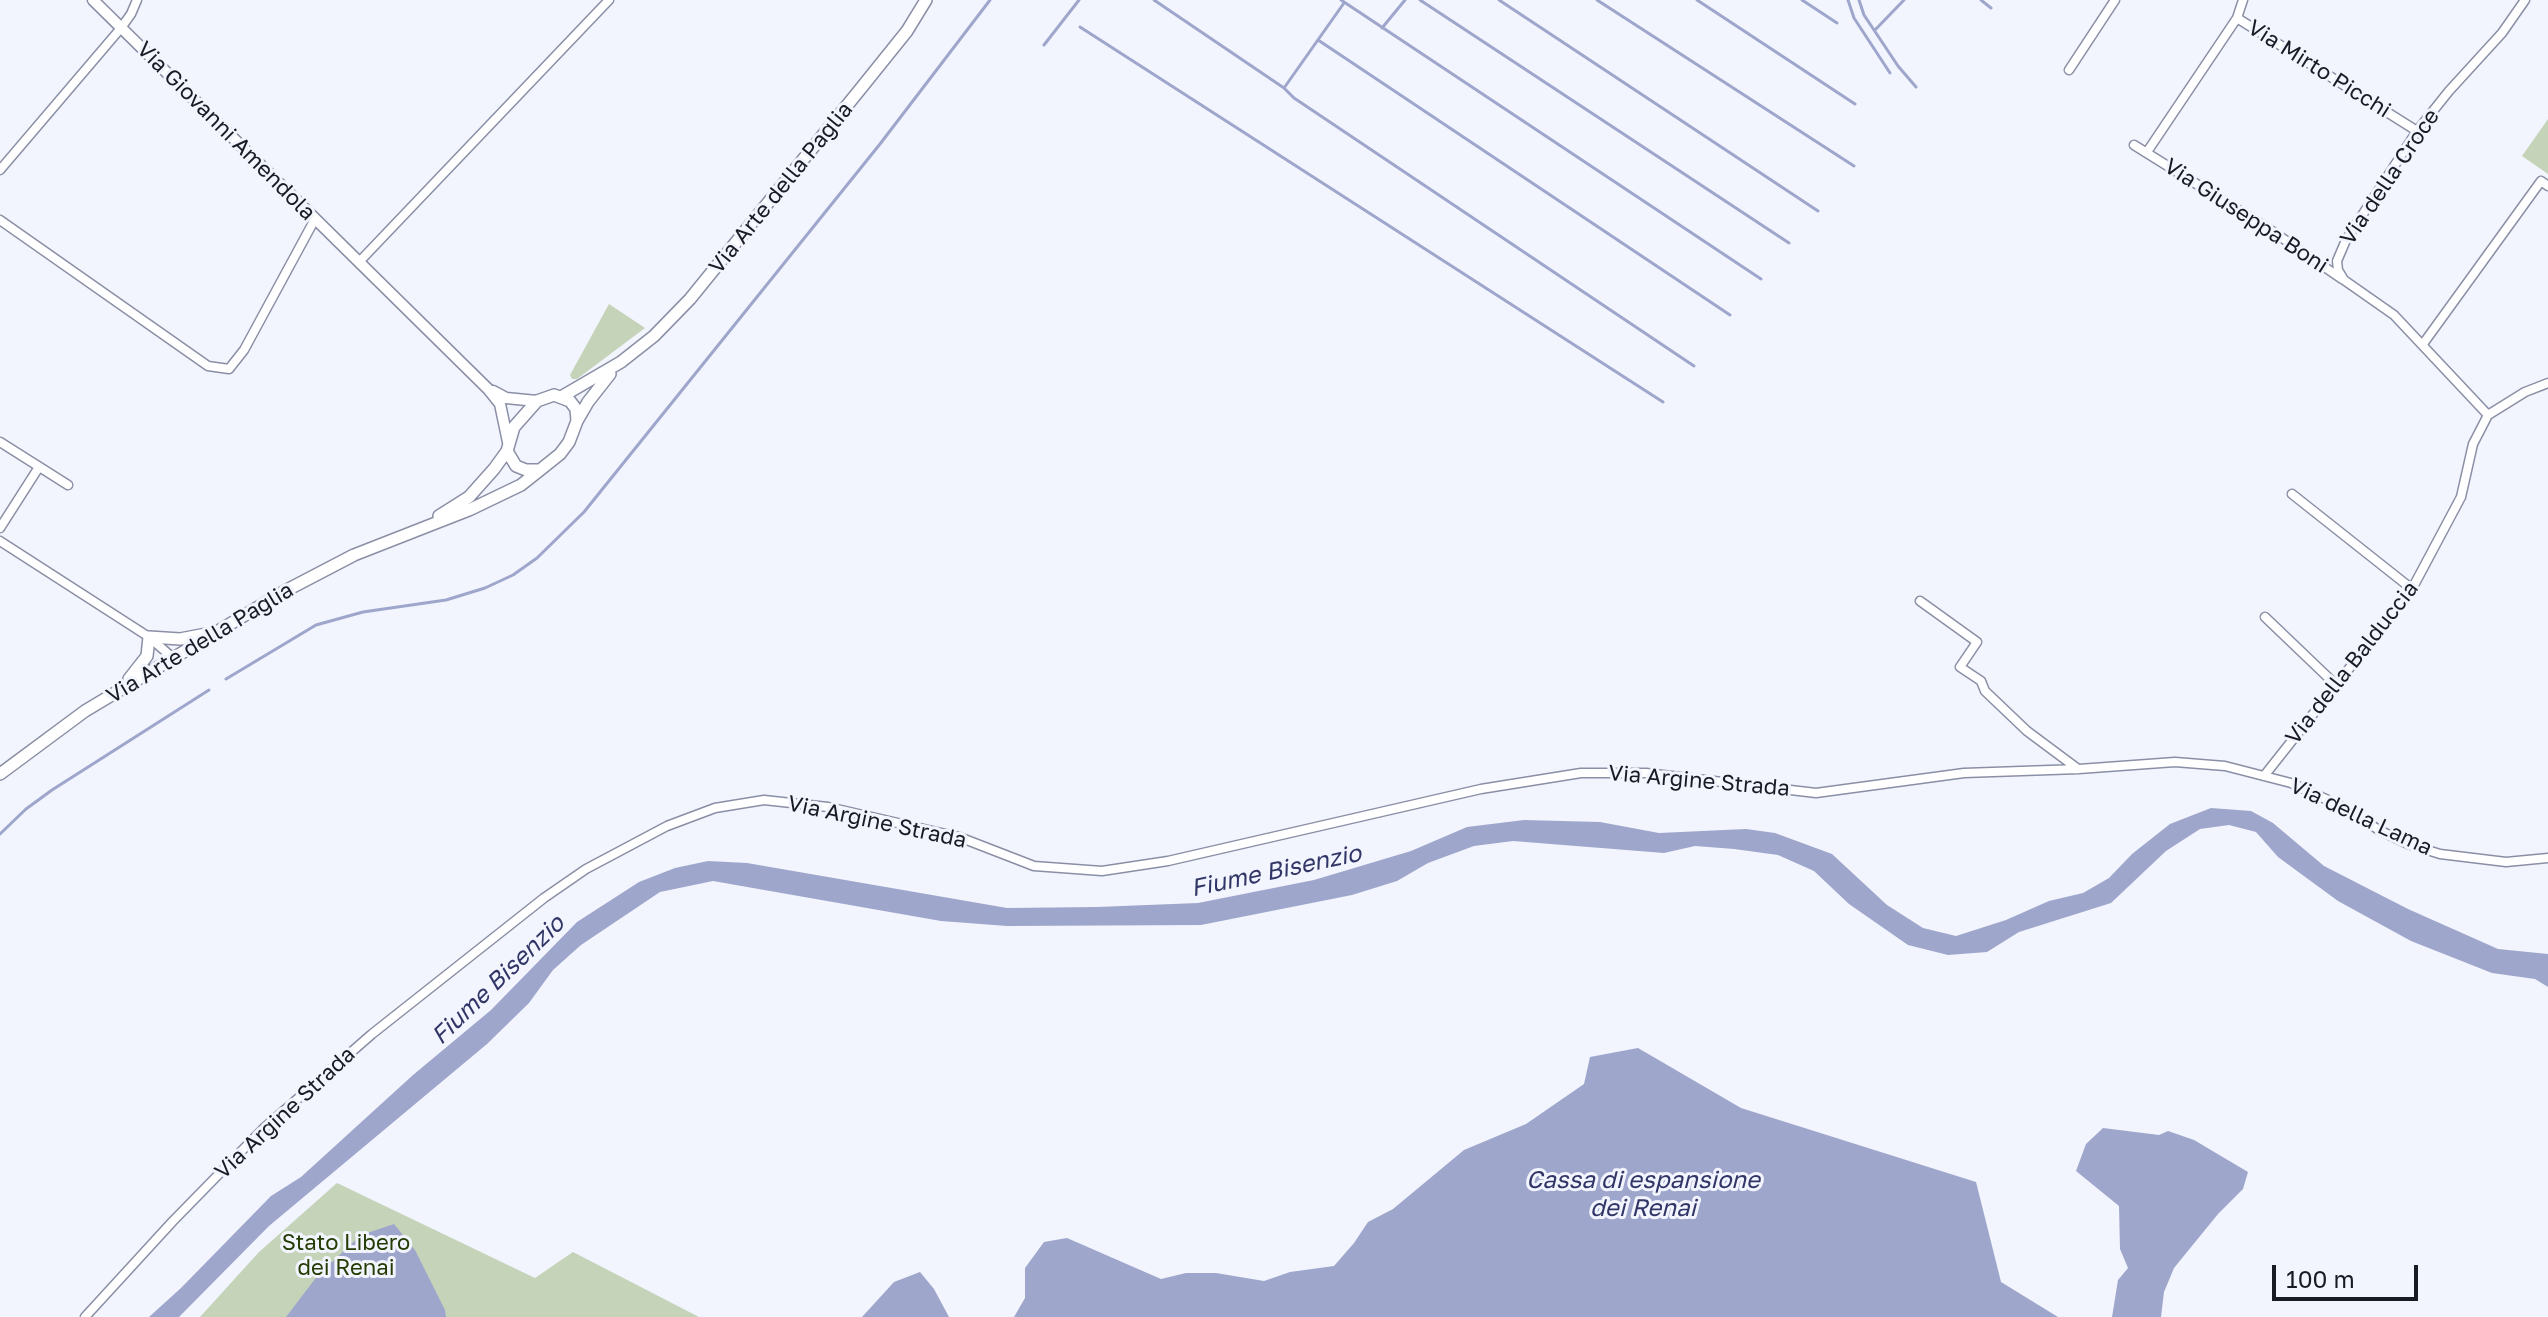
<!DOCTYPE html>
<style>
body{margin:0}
#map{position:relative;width:2548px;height:1317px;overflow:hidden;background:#f2f4fe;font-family:"Golos Text",sans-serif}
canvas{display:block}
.scale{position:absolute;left:2272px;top:1265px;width:146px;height:36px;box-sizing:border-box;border:4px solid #191b24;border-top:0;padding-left:10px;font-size:24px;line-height:28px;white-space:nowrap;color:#191b24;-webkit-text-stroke:6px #f2f4fe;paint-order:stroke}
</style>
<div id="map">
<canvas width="2548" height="1317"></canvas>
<div class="scale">100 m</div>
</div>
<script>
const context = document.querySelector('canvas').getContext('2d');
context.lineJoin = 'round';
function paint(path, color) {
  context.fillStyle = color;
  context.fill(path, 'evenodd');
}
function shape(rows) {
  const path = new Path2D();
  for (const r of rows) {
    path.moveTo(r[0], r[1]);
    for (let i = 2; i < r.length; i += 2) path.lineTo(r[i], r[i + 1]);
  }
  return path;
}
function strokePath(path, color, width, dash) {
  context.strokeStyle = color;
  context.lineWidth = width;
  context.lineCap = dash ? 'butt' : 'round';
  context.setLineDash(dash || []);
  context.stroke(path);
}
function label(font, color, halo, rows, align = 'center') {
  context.font = font + ' "Golos Text",sans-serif';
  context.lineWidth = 6;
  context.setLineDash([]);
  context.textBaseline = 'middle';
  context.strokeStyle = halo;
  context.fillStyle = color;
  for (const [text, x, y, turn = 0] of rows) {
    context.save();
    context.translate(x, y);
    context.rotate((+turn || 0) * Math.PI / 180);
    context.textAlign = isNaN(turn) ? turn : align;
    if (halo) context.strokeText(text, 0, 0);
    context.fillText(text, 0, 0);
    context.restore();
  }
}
paint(shape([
 [2548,119,2548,174,2522,156],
 [609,304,645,328,577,379,572,379,570,375],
 [337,1183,535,1278,573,1252,699,1317,200,1317,259,1252]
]), '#c5d3b9');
paint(shape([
 [2211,808,2251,811,2273,823,2324,866,2408,909,2498,949,2548,954,2548,987,2535,979,2492,973,2411,941,2338,901,2278,857,2256,832,2229,825,2200,829,2166,851,2111,903,2019,932,1987,952,1948,955,1908,945,1849,904,1814,871,1778,855,1734,849,1695,846,1664,853,1513,841,1474,846,1428,863,1397,881,1352,895,1201,925,1007,926,941,921,713,881,660,892,581,945,553,970,529,1003,487,1044,269,1226,179,1317,149,1317,181,1288,271,1196,301,1177,413,1075,491,1010,577,922,639,882,675,868,708,861,747,863,1007,908,1097,907,1198,903,1314,880,1411,851,1467,827,1524,820,1600,822,1659,833,1746,829,1775,833,1832,854,1887,905,1923,928,1956,936,2006,920,2049,901,2083,893,2109,878,2132,854,2170,824],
 [1638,1048,1741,1108,1976,1182,2001,1282,2058,1317,1014,1317,1025,1298,1025,1268,1044,1242,1067,1238,1161,1279,1186,1273,1216,1273,1264,1281,1290,1272,1334,1266,1354,1243,1368,1222,1393,1209,1464,1150,1526,1124,1584,1084,1590,1057],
 [2103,1128,2159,1135,2168,1131,2194,1140,2248,1172,2243,1189,2218,1214,2174,1268,2164,1292,2161,1317,2112,1317,2118,1280,2128,1268,2120,1249,2119,1206,2076,1171,2086,1144],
 [394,1224,415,1250,445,1310,446,1317,286,1317,318,1275,361,1235],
 [920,1272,934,1289,949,1317,862,1317,894,1282]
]), '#9fa6cb');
strokePath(shape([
 [1154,0,1284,88,1294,98,1694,366],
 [1341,0,1761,279],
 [1420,0,1789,243],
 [1499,0,1818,211],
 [1597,0,1854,166],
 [1697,0,1855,104],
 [1802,0,1837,23],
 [1848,0,1854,18,1890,73],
 [1859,0,1864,15,1898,66,1916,87],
 [1981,0,1991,8],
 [1080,27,1663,402],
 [1382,28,1405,0],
 [1875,30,1904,0],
 [1318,40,1730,315],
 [1044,45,1079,0],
 [1284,88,1344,3],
 [226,679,316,625,363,612,446,600,485,588,513,575,537,558,584,512,880,144,990,0],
 [0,834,26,809,52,790,209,690]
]), '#9fa6cb', 3);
const minor = shape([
 [2243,0,2237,18,2417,131],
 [2069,70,2115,0],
 [2134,145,2275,233,2342,279],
 [2147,152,2237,18],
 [0,170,121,28,131,14,137,0],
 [0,220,208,366,229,369,244,350,315,219],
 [359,262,609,0],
 [2423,344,2541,181,2548,186],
 [2488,415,2394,315,2344,280,2338,270,2337,261,2346,240,2417,131,2449,91,2502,33,2525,0],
 [0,442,68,485],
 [2292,494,2412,589],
 [0,528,39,467],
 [0,541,149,637,173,658],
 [1920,601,1977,642,1960,667,1981,681,1985,691,2027,731,2078,769],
 [2265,617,2335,684],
 [2264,776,2412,589,2461,497,2473,444,2488,415,2525,392,2548,383],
 [85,1317,173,1221,263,1129,372,1034,544,898,586,869,667,826,715,808,764,800,828,807,959,837,1034,866,1102,871,1168,861,1481,789,1581,773,1646,773,1816,793,1964,773,2079,769,2175,762,2225,766,2291,783,2343,807,2379,830,2408,844,2440,854,2506,862,2548,858]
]);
const tertiary = shape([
 [93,0,488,389,500,404,508,442],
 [493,391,506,398,537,401]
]);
const secondary = shape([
 [554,395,570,401,576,409,577,421,569,442,560,454,540,470,526,470,516,466,507,451,514,427,537,401,554,395],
 [561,397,621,362,654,336,690,299,862,87,907,31,926,0],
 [577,421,588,402,610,374],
 [439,516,469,497,494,469,507,451],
 [129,679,147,656,149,637,180,639,206,634],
 [0,774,85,711,285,591,354,555,469,510,521,485,540,470]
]);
strokePath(minor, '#8a8fa5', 11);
strokePath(tertiary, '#8a8fa5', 13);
strokePath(secondary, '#8a8fa5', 14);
strokePath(minor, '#fff', 8);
strokePath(tertiary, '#fff', 10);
strokePath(secondary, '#fff', 11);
label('22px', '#191b24', '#f2f4fe', [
 ["Via Mirto Picchi",2319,69,32],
 ["Via Giovanni Amendola",226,131,45],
 ["Via della Croce",2390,177,-56],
 ["Via Arte della Paglia",781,188,-51],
 ["Via Giuseppa Boni",2246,216,33],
 ["Via Arte della Paglia",200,643,-31],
 ["Via della Balduccia",2352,663,-52],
 ["Via Argine Strada",1699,781,5],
 ["Via della Lama",2361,817,25],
 ["Via Argine Strada",877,822,12],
 ["Via Argine Strada",285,1113,-43]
]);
label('22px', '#243b02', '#f2f4fe', [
 ["Stato Libero",346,1243],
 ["dei Renai",346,1268]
]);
label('italic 24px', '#313667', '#f2f4fe', [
 ["Fiume Bisenzio",1276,871,-12],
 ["Fiume Bisenzio",498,980,-44],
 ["Cassa di espansione",1643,1180],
 ["dei Renai",1643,1208]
]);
</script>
